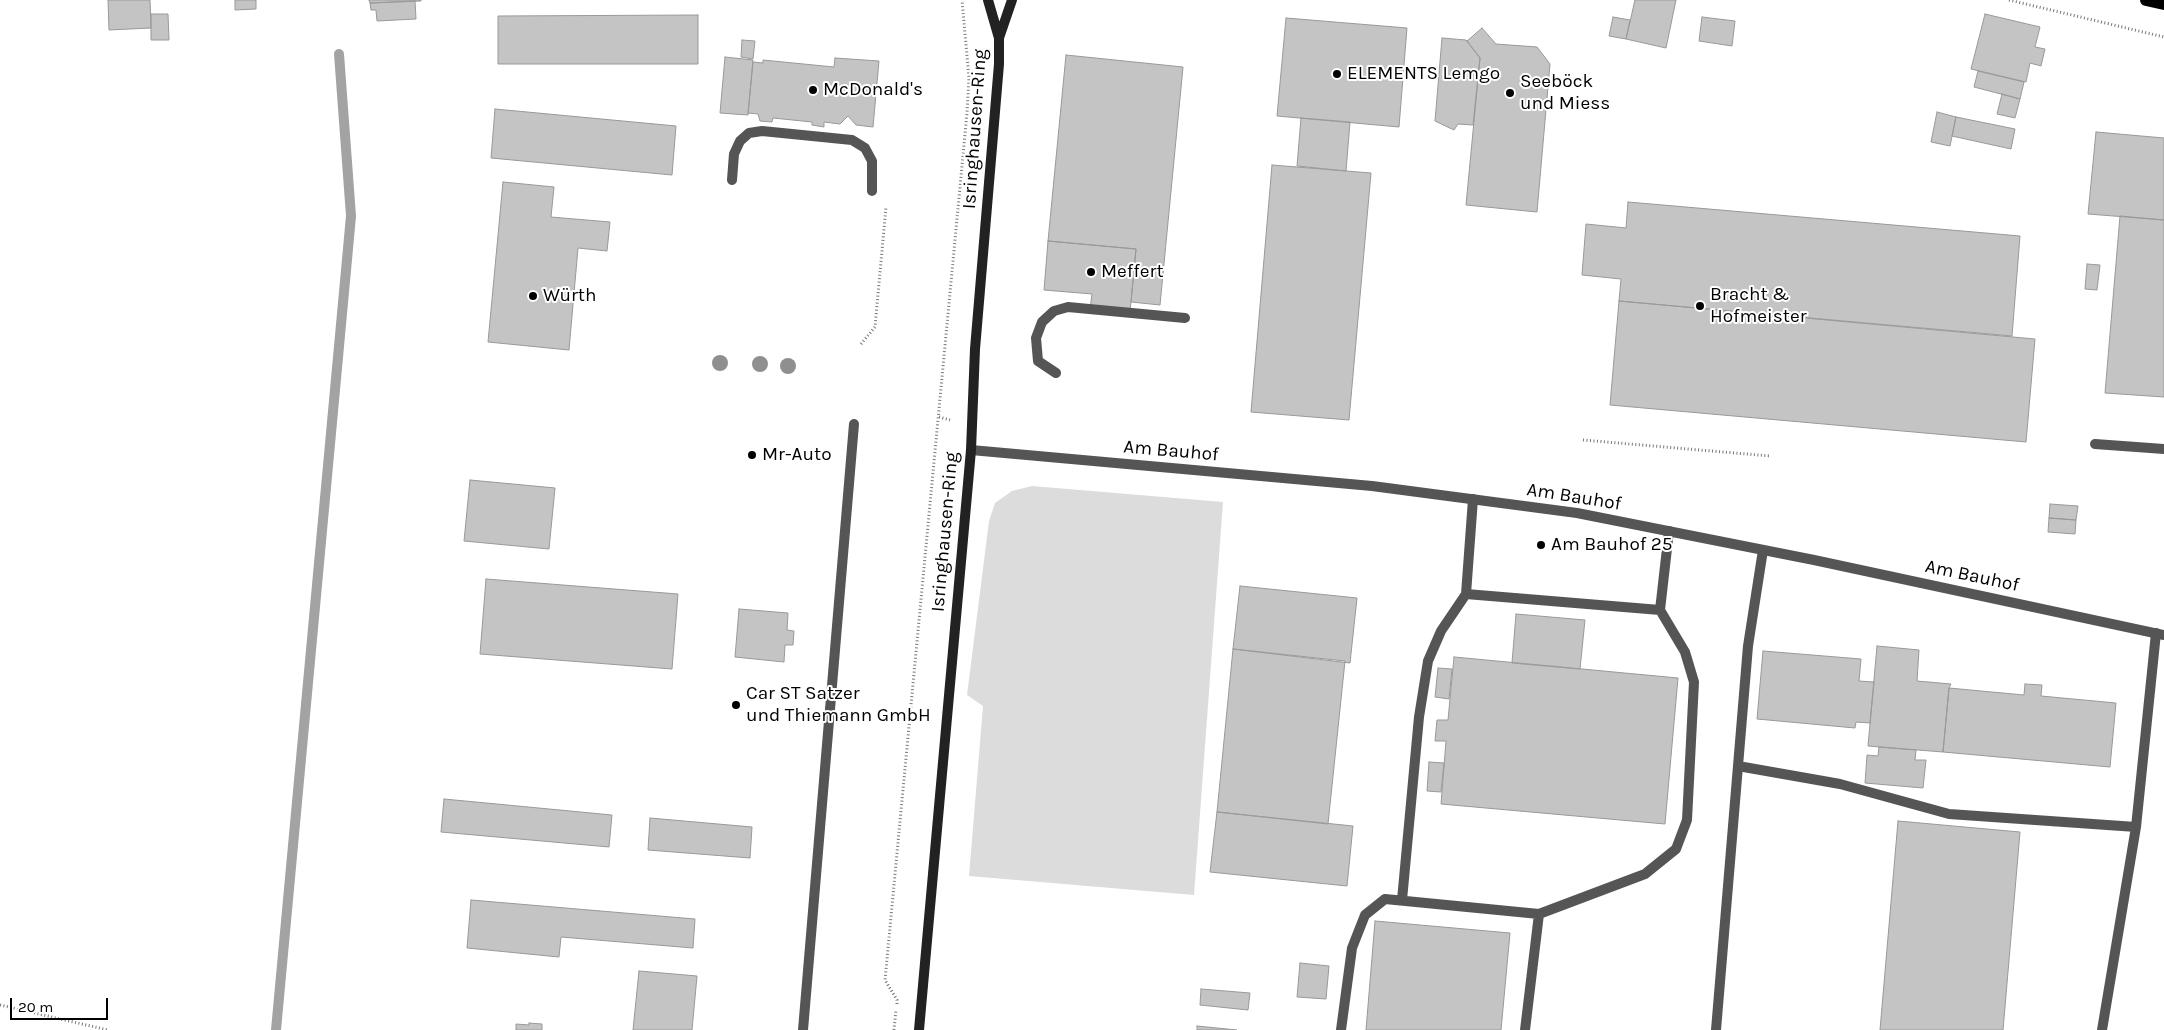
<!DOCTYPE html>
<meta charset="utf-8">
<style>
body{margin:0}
#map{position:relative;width:2164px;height:1030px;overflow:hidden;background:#fff;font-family:Karla,sans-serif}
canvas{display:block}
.scale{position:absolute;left:10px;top:998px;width:98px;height:22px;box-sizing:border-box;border:2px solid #000;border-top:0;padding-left:6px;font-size:15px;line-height:18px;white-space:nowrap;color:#000;-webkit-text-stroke:4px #fff;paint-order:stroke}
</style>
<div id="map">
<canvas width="2164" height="1030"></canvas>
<div class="scale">20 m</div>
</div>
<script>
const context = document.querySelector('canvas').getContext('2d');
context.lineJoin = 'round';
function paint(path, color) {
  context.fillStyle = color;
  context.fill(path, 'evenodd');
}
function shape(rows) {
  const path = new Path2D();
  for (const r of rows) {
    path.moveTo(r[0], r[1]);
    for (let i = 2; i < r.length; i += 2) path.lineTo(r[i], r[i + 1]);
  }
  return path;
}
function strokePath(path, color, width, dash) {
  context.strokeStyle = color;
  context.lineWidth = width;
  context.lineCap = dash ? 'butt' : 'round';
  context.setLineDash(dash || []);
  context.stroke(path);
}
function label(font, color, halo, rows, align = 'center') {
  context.font = font + ' Karla,sans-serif';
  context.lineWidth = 4;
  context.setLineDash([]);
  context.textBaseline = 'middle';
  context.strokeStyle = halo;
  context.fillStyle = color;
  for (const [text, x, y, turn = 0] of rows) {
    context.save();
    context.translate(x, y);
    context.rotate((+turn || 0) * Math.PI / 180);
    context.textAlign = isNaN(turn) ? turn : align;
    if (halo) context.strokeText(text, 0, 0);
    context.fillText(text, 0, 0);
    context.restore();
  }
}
paint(shape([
 [1032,486,1223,502,1194,895,969,876,983,706,967,695,989,521,995,503,1012,491]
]), '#dcdcdc');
strokePath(shape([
 [276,1030,351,216,339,54]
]), '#a3a3a3', 10);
const building = shape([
 [108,0,150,0,151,28,109,30,108,0],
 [235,0,256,0,256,9,235,10,235,0],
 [369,0,421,0,421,1,370,3,369,0],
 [1635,0,1676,0,1666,48,1626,39,1635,0],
 [415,1,416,19,377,21,376,10,371,10,370,3,415,1],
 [151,14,168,14,169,40,151,40,151,14],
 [1985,14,2040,27,2035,47,2045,49,2041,66,2030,63,2026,82,1971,69,1985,14],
 [698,15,698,64,498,64,498,16,698,15],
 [1613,17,1630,20,1626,39,1609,36,1613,17],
 [1702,17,1735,21,1732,46,1699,41,1702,17],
 [1286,18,1407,28,1399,127,1277,116,1286,18],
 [1482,28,1496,44,1537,47,1550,64,1537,212,1466,205,1480,58,1467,41,1482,28],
 [1442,38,1466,40,1480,58,1473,125,1458,124,1454,130,1435,121,1442,38],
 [742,40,755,41,753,59,741,57,742,40],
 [1066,55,1183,67,1160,305,1131,302,1136,249,1048,241,1066,55],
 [725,57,753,60,748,115,720,113,725,57],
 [835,58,879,61,873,127,856,125,848,116,840,124,824,122,824,127,812,125,812,122,773,118,772,122,760,121,758,114,748,113,753,62,763,63,763,60,834,67,835,58],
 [1978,71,2024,82,2020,99,1974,87,1978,71],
 [2002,94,2020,99,2015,118,1997,114,2002,94],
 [495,109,676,126,672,175,491,158,495,109],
 [1937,112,1956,117,1950,146,1931,142,1937,112],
 [1956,117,2015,129,2011,149,1952,136,1956,117],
 [1301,118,1350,122,1346,171,1297,166,1301,118],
 [2096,132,2164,138,2164,220,2088,214,2096,132],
 [1272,165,1371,173,1349,420,1251,412,1272,165],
 [503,182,554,187,551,217,610,222,607,251,578,248,569,350,488,342,503,182],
 [1628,202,2020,236,2012,336,1619,301,1621,279,1582,275,1586,224,1626,228,1628,202],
 [2120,216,2164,220,2164,397,2105,393,2120,216],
 [1048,241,1136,249,1130,312,1090,309,1092,294,1044,290,1048,241],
 [2087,264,2100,265,2097,290,2085,289,2087,264],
 [1619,301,2035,339,2026,442,1610,405,1619,301],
 [470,480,555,488,549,549,464,541,470,480],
 [2050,504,2078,506,2076,520,2049,518,2050,504],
 [2049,518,2076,520,2075,534,2048,532,2049,518],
 [486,579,678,594,672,669,480,654,486,579],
 [1240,586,1357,598,1350,663,1233,649,1240,586],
 [739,609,788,613,787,630,794,631,793,645,785,645,784,662,735,657,739,609],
 [1516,614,1585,620,1580,669,1512,663,1516,614],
 [1877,646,1919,650,1917,681,1951,684,1949,688,1943,752,1868,746,1877,646],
 [1233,649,1345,661,1328,824,1217,812,1233,649],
 [1763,651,1861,659,1859,681,1874,682,1870,723,1856,722,1855,728,1757,719,1763,651],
 [1454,657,1678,678,1665,824,1441,804,1446,741,1435,741,1437,720,1448,720,1454,657],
 [1438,668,1452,669,1449,699,1435,697,1438,668],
 [2025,684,2042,685,2041,696,2116,703,2110,767,1943,752,1949,688,2024,695,2025,684],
 [1879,747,1916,750,1915,760,1926,760,1923,788,1865,783,1867,755,1878,756,1879,747],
 [1429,762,1444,763,1441,792,1427,791,1429,762],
 [444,799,612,815,609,847,441,832,444,799],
 [1217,812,1353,826,1347,886,1210,872,1217,812],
 [650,818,752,827,750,858,648,850,650,818],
 [1898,821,2020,832,2003,1030,1880,1030,1898,821],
 [471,900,695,919,693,948,561,937,559,957,467,948,471,900],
 [1375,921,1510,933,1501,1030,1366,1030,1375,921],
 [1300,963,1329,966,1326,999,1297,997,1300,963],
 [639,971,697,976,692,1030,633,1030,639,971],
 [1201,989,1250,993,1248,1010,1200,1005,1201,989],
 [529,1023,542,1024,542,1030,516,1030,516,1024,529,1025,529,1023],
 [1197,1026,1237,1030,1197,1030,1197,1026]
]);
paint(building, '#c4c4c4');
strokePath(building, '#999', 1);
strokePath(shape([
 [2009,0,2164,37],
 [861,344,875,327,886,207],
 [939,417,950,420],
 [1583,440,1770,456],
 [897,1004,897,1000,885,980,967,113,969,78,962,0],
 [0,1005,108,1030],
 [894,1030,896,1010]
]), '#777', 3, [1, 2.5]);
strokePath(shape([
 [732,180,734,154,740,141,749,133,762,131,852,140,865,148,872,161,872,191],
 [1056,373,1038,361,1036,338,1042,322,1054,311,1068,307,1185,318],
 [2095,444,2164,449],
 [1473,499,1466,594,1660,610,1669,531],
 [1738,766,1840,784,1949,814,2136,827,2156,633],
 [1402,900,1419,717,1428,661,1441,631,1466,594],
 [1539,914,1645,874,1676,849,1687,820,1694,682,1685,652,1660,610],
 [803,1030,854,424],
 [1341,1030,1352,948,1365,915,1385,899,1539,914,1525,1030],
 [1716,1030,1748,646,1763,550],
 [2102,1030,2136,827]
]), '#555', 10);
strokePath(shape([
 [971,450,1372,486,1577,513,1814,560,2164,635]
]), '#555', 10);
strokePath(shape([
 [999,38,1012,0],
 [919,1030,971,450,975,349,999,64,999,38,988,0]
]), '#222', 10);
strokePath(shape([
 [2146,0,2164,4]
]), '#000', 12);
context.fillStyle = '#8f8f8f';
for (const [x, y] of [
 [720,363],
 [760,364],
 [788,366]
]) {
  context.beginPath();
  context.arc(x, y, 8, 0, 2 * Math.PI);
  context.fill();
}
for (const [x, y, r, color] of [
 [1337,74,5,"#000"],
 [813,90,5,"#000"],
 [1510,93,5,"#000"],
 [1091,272,5,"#000"],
 [533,296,5,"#000"],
 [1700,306,5,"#000"],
 [752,455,5,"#000"],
 [1541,545,5,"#000"],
 [736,705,5,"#000"]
]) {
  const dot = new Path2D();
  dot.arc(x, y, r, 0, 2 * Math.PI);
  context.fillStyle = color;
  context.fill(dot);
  strokePath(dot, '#fff', 2);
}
label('19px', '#000', '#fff', [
 ["ELEMENTS Lemgo",1347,74],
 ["Seeböck",1520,82],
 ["und Miess",1520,104],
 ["McDonald's",823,90],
 ["Meffert",1101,272],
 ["Bracht &",1710,295],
 ["Hofmeister",1710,317],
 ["Würth",543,296],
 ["Mr-Auto",762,455],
 ["Am Bauhof 25",1551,545],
 ["Car ST Satzer",746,694],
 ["und Thiemann GmbH",746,716]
], 'left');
label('19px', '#000', '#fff', [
 ["Isringhausen-Ring",975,129,-86],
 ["Am Bauhof",1171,451,5],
 ["Am Bauhof",1574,497,9],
 ["Isringhausen-Ring",945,532,-85],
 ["Am Bauhof",1972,576,12]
]);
</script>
